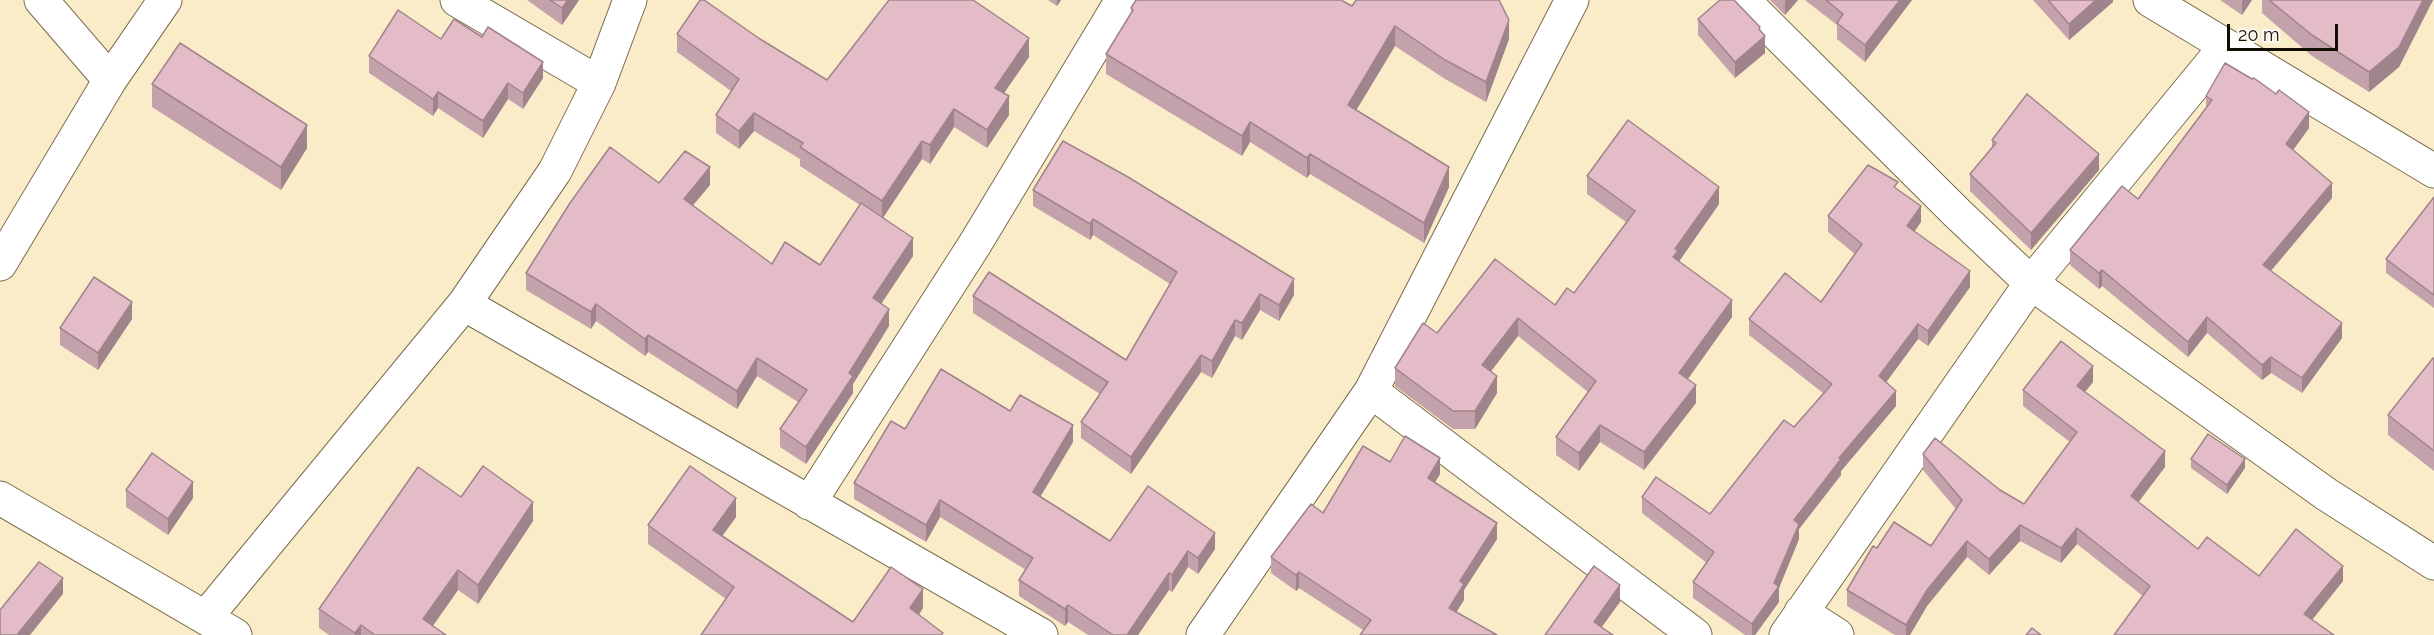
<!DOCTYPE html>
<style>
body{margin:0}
#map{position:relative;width:2434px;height:635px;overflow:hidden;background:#faecc9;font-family:Raleway,sans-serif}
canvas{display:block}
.scale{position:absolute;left:2227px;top:24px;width:111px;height:27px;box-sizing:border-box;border:3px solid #130e04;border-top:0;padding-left:8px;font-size:18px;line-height:21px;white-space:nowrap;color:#130e04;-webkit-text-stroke:4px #fdfaf3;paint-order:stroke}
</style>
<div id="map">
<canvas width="2434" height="635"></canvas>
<div class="scale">20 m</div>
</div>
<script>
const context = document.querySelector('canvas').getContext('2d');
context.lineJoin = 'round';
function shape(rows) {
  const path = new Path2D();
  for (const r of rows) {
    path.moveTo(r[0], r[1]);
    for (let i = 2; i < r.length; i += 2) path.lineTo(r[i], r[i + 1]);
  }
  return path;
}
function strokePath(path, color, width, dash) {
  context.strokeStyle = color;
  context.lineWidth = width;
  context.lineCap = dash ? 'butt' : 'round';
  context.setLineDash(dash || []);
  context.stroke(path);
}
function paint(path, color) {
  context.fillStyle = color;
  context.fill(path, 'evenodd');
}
const street = shape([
 [41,0,110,80],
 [457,0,599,83],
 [1743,0,1957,213,2031,283,2326,494,2434,563],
 [2150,0,2434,171],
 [0,264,110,80,165,0],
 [464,304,1041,635],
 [1371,391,1695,635],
 [0,498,235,635],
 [809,503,975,244,1122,0],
 [1801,612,1837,635],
 [206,617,464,304,555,171,599,83,630,0],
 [1203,635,1371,391,1572,0],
 [1786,635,2031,283,2225,47]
]);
strokePath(street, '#786c4d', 35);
strokePath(street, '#fff', 33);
paint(shape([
 [527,0,579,0,562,25],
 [1048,0,1061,0,1057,6],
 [1770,0,1798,0,1785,15],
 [1805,0,1912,0,1865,62,1837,39,1837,25],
 [2033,0,2113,0,2113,2,2069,40],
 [2220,0,2252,0,2242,15],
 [2262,0,2433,0,2399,67,2369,92,2312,56,2262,13],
 [1352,6,1509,39,1486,102,1445,79,1395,46,1356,110,1449,187,1424,243,1310,174,1307,178,1250,142,1242,156,1106,74,1106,54,1131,14,1131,8],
 [1698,19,1760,31,1765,53,1735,78,1698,35],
 [677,34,760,39,827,80,1029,57,1004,93,1009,115,987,148,954,127,930,164,922,159,883,218,913,256,881,304,889,326,853,384,853,393,806,464,780,447,780,429,798,402,757,376,737,409,648,352,645,356,596,321,591,329,526,290,526,273,659,183,710,185,693,205,772,264,820,265,860,205,800,166,800,159,754,131,739,149,716,133,716,115,731,91,677,52],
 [441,39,543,78,523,109,508,99,483,138,438,108,433,116,369,73,369,56],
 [152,84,307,148,281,190,152,107],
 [2206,96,2309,128,2293,150,2332,198,2271,271,2342,338,2302,393,2271,373,2262,380,2207,333,2188,357,2102,286,2099,289,2070,265,2070,250,2138,199,2206,109],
 [1992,140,2099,170,2031,250,1970,191,1970,174,1992,147],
 [1587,176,1719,204,1679,261,1732,317,1688,379,1696,403,1644,470,1600,442,1579,471,1556,455,1556,437,1588,392,1518,336,1491,371,1497,393,1475,429,1453,429,1395,386,1395,368,1437,333,1555,305,1574,293,1626,222,1587,194],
 [1898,189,1921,222,1914,231,1970,287,1928,346,1918,339,1886,382,1896,406,1841,471,1841,475,1799,529,1799,539,1779,588,1779,602,1755,635,1745,635,1693,598,1693,582,1707,563,1642,513,1642,497,1710,514,1794,427,1823,393,1749,335,1749,319,1821,302,1855,254,1828,232,1828,216],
 [1033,190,1294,295,1279,321,1260,310,1242,340,1235,336,1212,378,1201,372,1131,474,1081,438,1081,422,1100,394,973,313,973,296,1126,360,1170,284,1093,235,1090,240,1033,206],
 [2434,197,2434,308,2386,273,2386,259],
 [132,319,98,370,60,345,60,328],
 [2434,359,2434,471,2388,435,2388,415],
 [2093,382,2085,392,2165,467,2138,502,2198,549,2259,576,2343,581,2312,620,2143,596,2077,544,2061,563,2020,541,1989,575,1967,557,1927,606,1910,635,1895,635,1847,606,1847,590,1877,548,1931,546,1956,509,1923,470,1923,454,2000,490,2024,504,2070,442,2023,406,2023,390],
 [1010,411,1073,442,1040,497,1110,541,1215,549,1198,574,1188,567,1172,592,1169,590,1138,635,1088,635,1068,622,1065,626,1019,596,1019,580,1026,570,940,517,926,542,854,499,854,483,905,429],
 [2191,459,2245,468,2227,494,2191,468],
 [1390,462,1440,474,1435,482,1497,539,1464,590,1464,600,1456,612,1363,630,1299,588,1296,591,1271,573,1271,557,1323,513],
 [126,490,193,498,168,535,126,507],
 [461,497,533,521,478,604,458,590,433,626,446,635,329,635,319,628,319,609],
 [736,517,722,536,853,622,923,608,919,615,943,635,701,635,726,599,648,544,648,525]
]), '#c4a2ab');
paint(shape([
 [568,0,579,0,562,25,562,8],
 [1057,0,1061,0,1057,6],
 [1785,0,1798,0,1785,15],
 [1900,0,1912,0,1865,62,1865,45],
 [2096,0,2113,0,2113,2,2069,40,2069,24],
 [2242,0,2252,0,2242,15],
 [2423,0,2433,0,2399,67,2369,92,2369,72],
 [1509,20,1509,39,1486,102,1486,82],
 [1395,26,1395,46,1348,124,1348,105],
 [1760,27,1760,40,1765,36,1765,53,1735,78,1735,62],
 [1029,38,1029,57,995,106,995,88],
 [543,62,543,78,523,109,523,93],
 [508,83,508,99,483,138,483,121],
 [438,92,438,108,433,116,433,99],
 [1009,96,1009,115,987,148,987,130],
 [954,109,954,127,930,164,930,145],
 [2309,112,2309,128,2286,160,2286,144],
 [754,113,754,131,739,149,739,131],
 [1250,122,1250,142,1242,156,1242,136],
 [307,125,307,148,281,190,281,167],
 [922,141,922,159,882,219,882,201],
 [1310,154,1310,174,1307,178,1307,158],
 [2099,154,2099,170,2031,250,2031,233],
 [710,167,710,185,684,216,684,199],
 [1449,167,1449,187,1424,243,1424,223],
 [2332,183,2332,198,2263,280,2263,265],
 [1719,187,1719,204,1678,263,1673,257,1675,249],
 [1921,206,1921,222,1907,242,1907,226],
 [1093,219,1093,235,1090,240,1090,224],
 [913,238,913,256,873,316,873,298],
 [2102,270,2102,286,2099,289,2099,273],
 [1970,271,1970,287,1928,346,1928,331],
 [1294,279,1294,295,1279,321,1279,305],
 [1260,294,1260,310,1242,340,1242,323],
 [1732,300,1732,317,1679,391,1679,373],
 [132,302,132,319,98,370,98,353],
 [596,304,596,321,591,329,591,312],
 [889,309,889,326,853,384,853,393,806,464,806,447,849,373],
 [2207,317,2207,333,2188,357,2188,342],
 [1518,318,1518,336,1482,383,1482,365],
 [1235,320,1235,336,1212,378,1212,361],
 [2342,323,2342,338,2302,393,2302,378],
 [1918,324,1918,339,1879,392,1879,376],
 [648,335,648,352,645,356,645,339],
 [1201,355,1201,372,1131,474,1131,457],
 [2271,357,2271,373,2262,380,2262,365],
 [757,358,757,376,737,409,737,391],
 [2093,366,2093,382,2077,402,2077,386],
 [1497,376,1497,393,1475,429,1475,411],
 [1696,385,1696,403,1644,470,1644,452],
 [1896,391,1896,406,1841,471,1841,475,1799,529,1799,539,1779,588,1779,602,1755,635,1752,635,1752,624,1774,583,1794,520,1839,458],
 [1073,425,1073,442,1033,509,1033,492],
 [1600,425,1600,442,1579,471,1579,453],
 [2165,451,2165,467,2131,512,2131,496],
 [1440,458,1440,474,1428,494,1428,478],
 [2245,459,2245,468,2227,494,2227,485],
 [193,482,193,498,168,535,168,519],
 [736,498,736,517,713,549,713,530],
 [940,500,940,517,926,542,926,525],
 [533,502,533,521,478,604,478,585],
 [1497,523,1497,539,1464,590,1464,600,1449,624,1449,608,1460,581],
 [2020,525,2020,541,1989,575,1989,559],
 [2077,528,2077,544,2061,563,2061,548],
 [1215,533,1215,549,1198,574,1198,558],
 [1967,541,1967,557,1927,606,1910,635,1906,635,1906,625,1927,590],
 [1188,551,1188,567,1172,592,1172,575],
 [2343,566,2343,581,2304,630,2304,614],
 [458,570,458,590,426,635,423,619],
 [1299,572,1299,588,1296,591,1296,575],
 [1169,573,1169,590,1138,635,1127,635],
 [63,578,63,594,30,635,17,635],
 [1620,585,1620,602,1596,635,1594,622],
 [923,589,923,608,910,627,910,608],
 [1068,605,1068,622,1065,626,1065,609],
 [361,625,361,635,355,635,355,633]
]), '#a0848b');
const building = shape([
 [550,0,568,0,562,8,550,0],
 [700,0,704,0,760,39,827,80,889,0,973,0,1029,38,995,88,1009,96,987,130,954,109,930,145,922,141,882,201,800,147,803,143,754,113,739,131,716,115,739,79,677,34,700,0],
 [1136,0,1341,0,1352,6,1356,0,1499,0,1509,20,1486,82,1445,60,1395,26,1348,105,1449,167,1424,223,1310,154,1307,158,1250,122,1242,136,1106,54,1133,10,1131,8,1136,0],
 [1720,0,1734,0,1760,27,1759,29,1765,36,1735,62,1698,19,1720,0],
 [1826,0,1900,0,1865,45,1837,23,1843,14,1826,0],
 [2048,0,2096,0,2069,24,2048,0],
 [2269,0,2423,0,2399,47,2369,72,2312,35,2269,0],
 [398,10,441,39,454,19,482,37,488,27,543,62,523,93,508,83,483,121,438,92,433,99,369,56,398,10],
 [180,43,307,125,281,167,152,84,180,43],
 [2225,63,2252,79,2254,78,2276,94,2279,90,2309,112,2286,144,2332,183,2263,265,2342,323,2302,378,2271,357,2262,365,2207,317,2188,342,2102,270,2099,273,2070,250,2122,186,2138,199,2212,100,2206,96,2225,63],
 [2027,94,2099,154,2031,233,1970,174,1996,143,1992,140,2027,94],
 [1628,120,1719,187,1675,249,1678,251,1673,257,1732,300,1679,373,1696,385,1644,452,1600,425,1579,453,1556,437,1596,381,1518,318,1482,365,1497,376,1475,411,1453,411,1395,368,1423,323,1437,333,1495,259,1555,305,1567,288,1574,293,1635,211,1587,176,1628,120],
 [1063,141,1128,177,1294,279,1279,305,1260,294,1242,323,1235,320,1212,361,1201,355,1131,457,1081,422,1108,382,973,296,989,272,1126,360,1177,272,1093,219,1090,224,1033,190,1063,141],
 [610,147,659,183,685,151,710,167,684,199,772,264,785,242,820,265,861,203,913,238,873,298,889,309,849,373,853,376,806,447,780,429,807,390,757,358,737,391,648,335,645,339,596,304,591,312,526,273,570,203,610,147],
 [1868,165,1898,182,1894,187,1921,206,1907,226,1970,271,1928,331,1918,324,1879,376,1896,391,1839,458,1841,459,1794,520,1799,524,1774,583,1779,586,1752,624,1693,582,1714,552,1642,497,1656,477,1710,514,1784,420,1794,427,1832,384,1749,319,1785,273,1821,302,1862,244,1828,216,1868,165],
 [2434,197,2434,295,2386,259,2434,197],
 [94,277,132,302,98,353,60,328,94,277],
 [2061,341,2093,366,2077,386,2165,451,2131,496,2198,549,2207,537,2259,576,2296,529,2343,566,2304,614,2334,635,2114,635,2150,586,2077,528,2061,548,2020,525,1989,559,1967,541,1927,590,1906,625,1847,590,1873,546,1877,548,1894,522,1931,546,1962,500,1923,454,1935,438,2000,490,2024,504,2077,432,2023,390,2061,341],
 [2433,358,2434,359,2434,451,2388,415,2433,358],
 [941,369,1010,411,1020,395,1073,425,1033,492,1110,541,1148,486,1215,533,1198,558,1188,551,1172,575,1169,573,1127,635,1113,635,1068,605,1065,609,1019,580,1033,558,940,500,926,525,854,483,891,421,905,429,941,369],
 [2208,434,2245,459,2227,485,2191,459,2208,434],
 [1405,436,1440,458,1428,478,1497,523,1460,581,1464,584,1449,608,1497,635,1360,635,1371,620,1299,572,1296,575,1271,557,1311,504,1323,513,1363,446,1390,462,1405,436],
 [152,453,193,482,168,519,126,490,152,453],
 [483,466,533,502,478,585,458,570,423,619,446,635,375,635,361,625,355,633,319,609,418,467,461,497,483,466],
 [690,466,736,498,713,530,853,622,891,567,923,589,910,608,943,633,941,635,701,635,734,587,648,525,690,466],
 [39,562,63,578,17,635,0,635,0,610,39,562],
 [1594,566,1620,585,1594,622,1613,635,1545,635,1594,566],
 [2032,628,2041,635,2026,635,2032,628]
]);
paint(building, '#e4bcc7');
strokePath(building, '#a0848b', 1.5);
</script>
